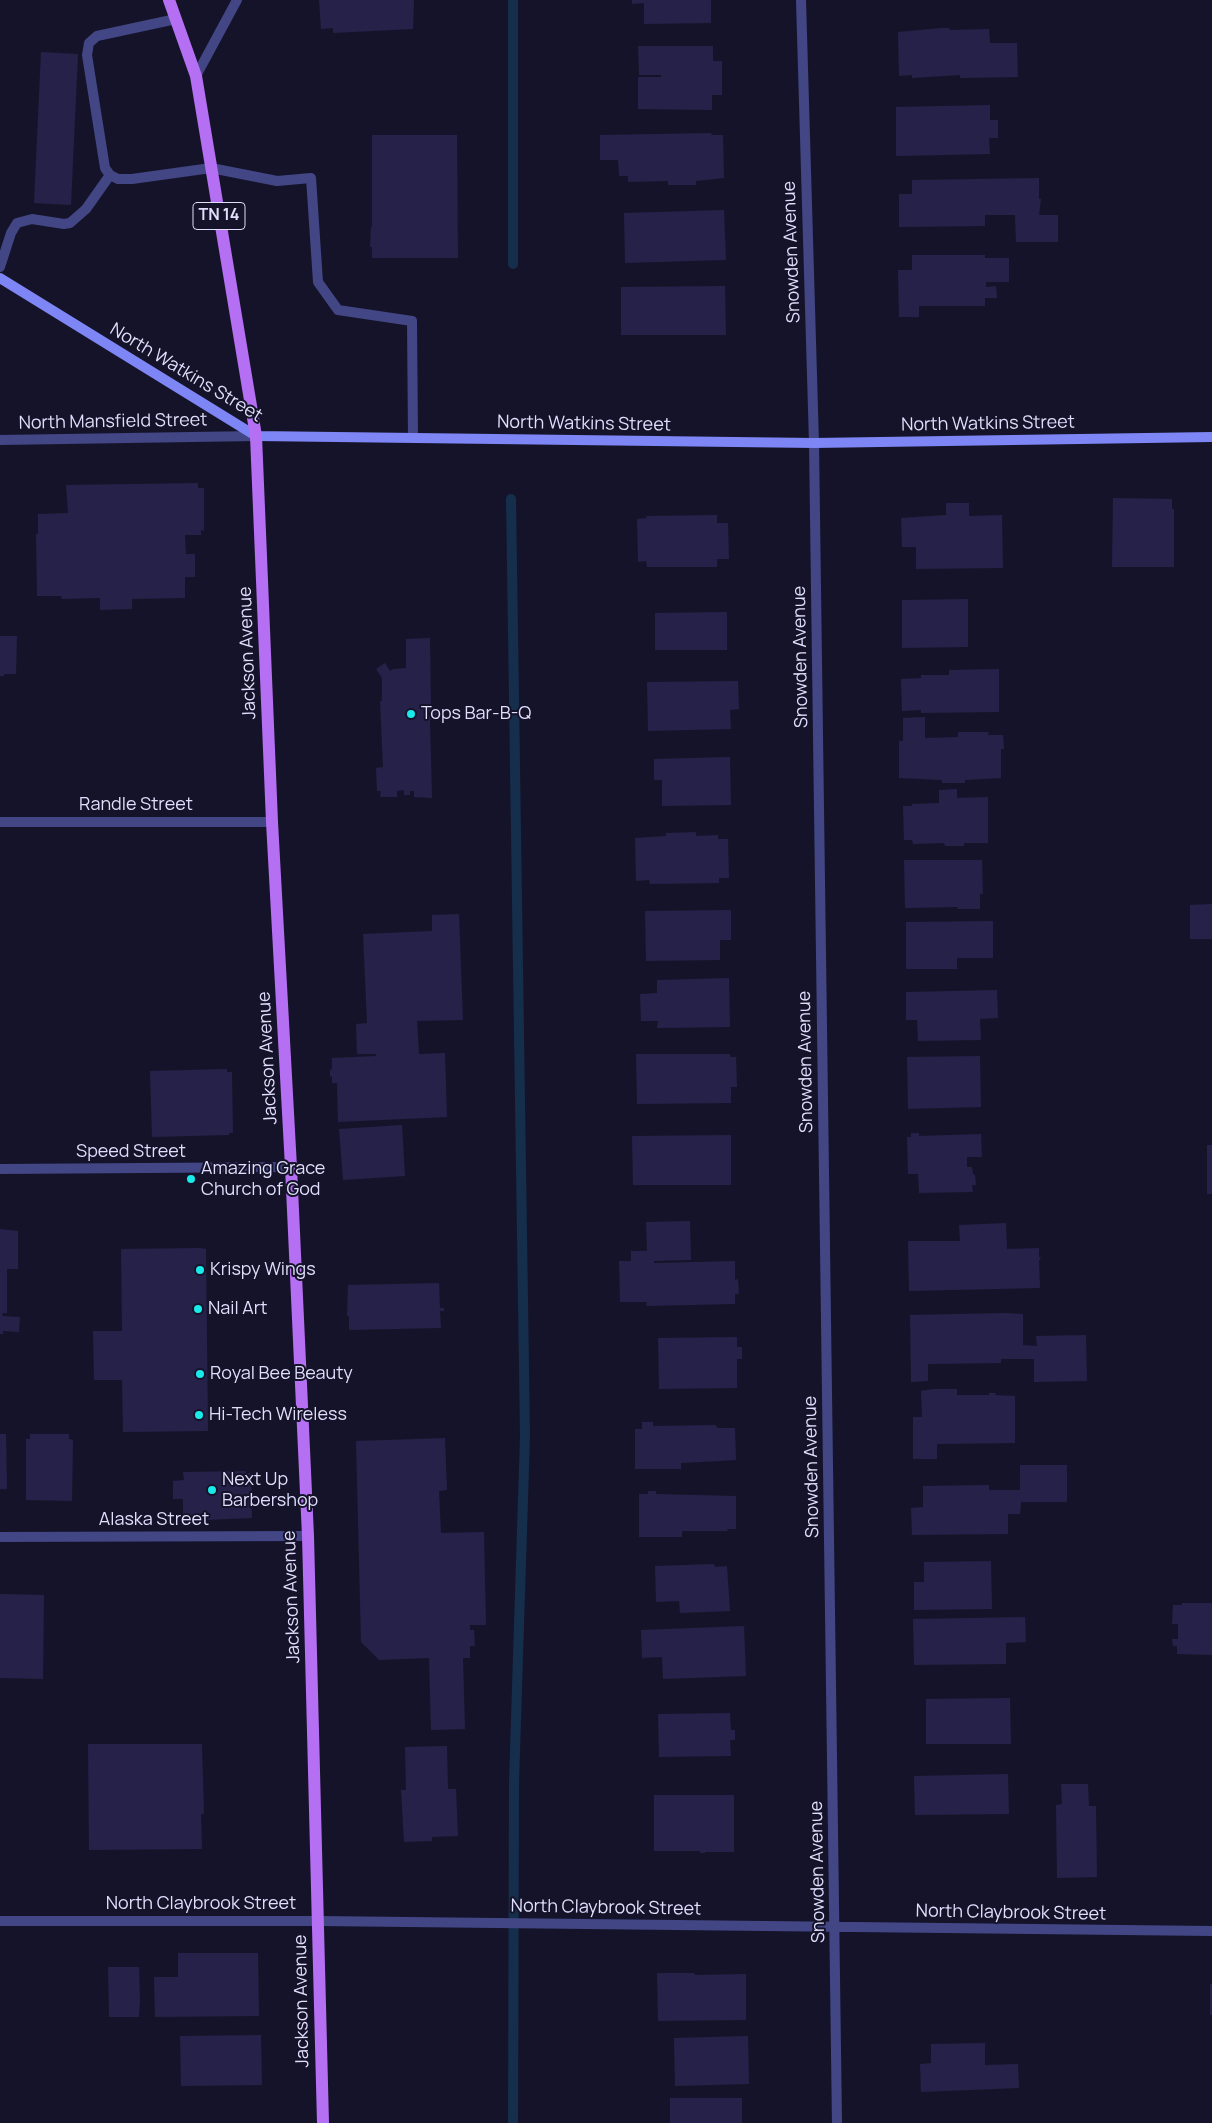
<!DOCTYPE html>
<style>
body{margin:0}
canvas{display:block;background:#151329}
</style>
<canvas width="1212" height="2123"></canvas>
<script>
const context = document.querySelector('canvas').getContext('2d');
context.lineJoin = 'round';
function shape(rows) {
  const path = new Path2D();
  for (const r of rows) {
    path.moveTo(r[0], r[1]);
    for (let i = 2; i < r.length; i += 2) path.lineTo(r[i], r[i + 1]);
  }
  return path;
}
function strokePath(path, color, width, dash) {
  context.strokeStyle = color;
  context.lineWidth = width;
  context.lineCap = dash ? 'butt' : 'round';
  context.setLineDash(dash || []);
  context.stroke(path);
}
function paint(path, color) {
  context.fillStyle = color;
  context.fill(path, 'evenodd');
}
function label(font, color, halo, rows, align = 'center') {
  context.font = font + ' Manrope,sans-serif';
  context.lineWidth = 4;
  context.setLineDash([]);
  context.textBaseline = 'middle';
  context.strokeStyle = halo;
  context.fillStyle = color;
  for (const [text, x, y, turn = 0] of rows) {
    context.save();
    context.translate(x, y);
    context.rotate((+turn || 0) * Math.PI / 180);
    context.textAlign = isNaN(turn) ? turn : align;
    if (halo) context.strokeText(text, 0, 0);
    context.fillText(text, 0, 0);
    context.restore();
  }
}
strokePath(shape([
 [513,0,513,264],
 [511,499,525,1436,514,1782,513,2123]
]), '#142e4c', 10);
paint(shape([
 [319,0,414,0,413,29,333,33,333,28,321,29],
 [632,0,711,0,711,23,644,24,644,3,632,4],
 [941,28,949,28,950,30,989,29,990,43,1017,43,1018,77,960,78,960,75,912,78,912,75,899,76,898,32],
 [638,46,713,46,713,61,722,61,722,95,712,95,712,110,638,109,638,77,661,77,661,75,639,75],
 [41,52,78,54,71,205,34,203],
 [990,105,990,120,998,120,998,138,989,138,990,154,896,156,896,107],
 [712,133,711,135,723,135,724,178,696,181,696,185,668,185,668,181,628,182,628,176,619,176,618,160,600,160,600,135],
 [372,135,457,135,458,258,372,258,372,247,370,247,371,227,372,227],
 [1039,178,1039,199,1041,199,1039,215,1058,215,1058,242,1016,242,1015,215,985,215,985,226,899,227,899,194,912,194,912,180],
 [724,210,726,260,625,263,624,213],
 [912,255,985,255,985,258,1009,258,1009,282,986,282,986,287,996,286,997,298,985,298,985,306,919,306,919,317,899,317,898,270,912,270],
 [725,286,726,335,621,335,621,287],
 [198,483,198,488,204,488,204,531,201,530,201,535,185,535,186,554,195,554,195,577,185,577,185,598,132,599,132,609,100,610,100,598,62,599,61,596,37,596,36,534,38,534,38,514,68,513,66,485],
 [1113,498,1172,499,1172,509,1174,509,1174,567,1112,567],
 [946,503,969,503,969,516,1002,515,1003,568,916,569,916,547,902,547,901,518,946,515],
 [717,515,717,523,728,523,729,559,717,559,717,567,647,567,646,561,638,562,637,519,647,518,646,516],
 [968,599,968,647,902,648,902,600],
 [727,612,727,650,655,650,655,613],
 [0,636,17,636,16,674,4,674,4,676,0,676],
 [430,638,431,708,441,708,442,719,430,720,432,798,414,797,414,791,410,791,410,795,404,795,404,790,397,791,397,797,380,797,381,791,377,791,376,768,383,767,380,701,382,701,382,678,376,669,385,663,390,671,393,669,406,668,406,639],
 [999,669,999,712,921,713,921,710,902,711,901,679,921,678,921,675,949,675,949,670],
 [738,681,739,709,730,710,731,729,648,731,647,682],
 [925,717,925,738,958,737,958,732,989,732,988,735,1003,735,1004,749,1001,749,1001,778,965,780,965,783,942,783,942,780,899,778,899,741,903,741,903,718],
 [730,757,731,805,662,806,662,780,654,780,654,759],
 [957,789,957,798,988,797,988,843,964,843,964,846,945,846,944,843,913,844,912,840,904,840,903,806,912,806,912,804,939,803,939,790],
 [696,832,696,836,718,835,718,839,728,839,729,878,719,878,719,883,650,884,649,880,636,881,635,838,666,836,666,833],
 [904,860,982,860,983,894,980,894,980,909,957,909,958,907,905,908],
 [1212,904,1212,939,1190,939,1190,905],
 [731,910,731,940,720,940,720,960,646,961,645,911],
 [459,914,463,1020,417,1021,419,1054,445,1053,447,1117,338,1122,337,1083,332,1083,332,1076,330,1077,330,1070,332,1069,332,1058,376,1056,376,1054,357,1054,356,1024,367,1023,363,934,432,931,432,915],
 [993,921,993,958,957,958,957,969,906,969,906,922],
 [729,978,730,1027,657,1028,658,1021,641,1021,640,994,657,993,657,980],
 [997,990,998,1018,980,1019,981,1040,918,1041,917,1020,906,1020,906,992],
 [636,1054,730,1054,730,1057,736,1057,737,1087,731,1087,731,1103,637,1104],
 [980,1056,981,1107,908,1109,907,1057],
 [227,1069,227,1072,232,1072,233,1133,229,1133,229,1135,152,1137,150,1071],
 [402,1125,405,1176,343,1180,339,1129],
 [911,1133,919,1133,919,1136,981,1134,982,1157,967,1157,967,1167,972,1167,973,1174,975,1175,976,1185,972,1185,973,1192,919,1193,918,1174,908,1174,907,1137,911,1137],
 [731,1135,731,1185,633,1185,632,1136],
 [1207,1145,1212,1145,1212,1194,1207,1194],
 [690,1221,691,1260,654,1261,654,1263,735,1261,735,1280,738,1279,739,1294,735,1294,735,1304,646,1306,647,1302,620,1302,619,1261,631,1261,631,1251,647,1251,646,1222],
 [1006,1223,1007,1249,1039,1248,1039,1257,1041,1257,1039,1261,1040,1288,909,1291,908,1241,960,1241,959,1225],
 [0,1229,18,1231,18,1269,7,1269,7,1313,3,1313,2,1316,20,1317,19,1332,3,1331,3,1334,0,1334],
 [200,1248,206,1249,208,1431,123,1432,122,1380,94,1380,93,1331,122,1331,121,1249],
 [439,1283,440,1308,444,1308,444,1311,440,1311,441,1328,349,1330,349,1316,347,1316,348,1285],
 [1004,1313,1023,1314,1023,1345,1037,1346,1036,1336,1086,1335,1087,1381,1034,1382,1034,1359,1001,1359,1001,1363,928,1364,928,1381,911,1382,910,1315],
 [737,1337,737,1347,742,1347,742,1359,737,1359,737,1388,659,1389,658,1338],
 [933,1389,957,1389,957,1395,989,1395,989,1393,996,1393,995,1395,1015,1396,1015,1443,937,1444,937,1459,913,1459,913,1417,922,1417,921,1391],
 [642,1422,653,1422,653,1426,716,1425,717,1428,735,1428,736,1460,681,1463,681,1469,635,1469,635,1429,642,1429],
 [0,1434,6,1434,7,1489,0,1489],
 [30,1434,69,1434,69,1439,73,1440,72,1501,26,1500,26,1439,30,1439],
 [445,1438,447,1490,439,1491,441,1533,484,1532,486,1625,470,1625,470,1630,474,1630,475,1646,470,1646,470,1658,463,1658,465,1729,431,1730,429,1658,379,1660,361,1642,356,1441],
 [1020,1465,1067,1465,1067,1502,1021,1502,1020,1514,1008,1514,1008,1534,912,1535,911,1508,923,1507,923,1486,989,1485,989,1490,1020,1490],
 [246,1471,246,1473,251,1473,252,1518,183,1521,183,1499,173,1499,173,1481,184,1480,183,1472],
 [648,1491,656,1491,656,1494,736,1496,736,1529,727,1529,728,1531,682,1531,682,1537,639,1537,639,1494,648,1494],
 [991,1561,992,1609,914,1610,914,1582,924,1582,924,1562],
 [714,1564,715,1567,727,1566,730,1611,680,1613,679,1601,656,1602,655,1566],
 [0,1594,44,1595,43,1679,0,1678],
 [1182,1603,1212,1603,1212,1655,1177,1654,1177,1646,1173,1646,1172,1639,1178,1639,1178,1624,1172,1624,1173,1605,1182,1605],
 [1025,1617,1026,1642,1006,1643,1006,1664,914,1665,913,1619],
 [744,1626,746,1676,663,1679,662,1657,642,1658,641,1630],
 [1010,1698,1011,1744,926,1744,926,1699],
 [730,1713,731,1730,735,1730,735,1740,730,1740,731,1756,659,1757,658,1714],
 [88,1744,202,1744,204,1814,201,1814,202,1849,89,1850],
 [447,1746,448,1789,456,1789,458,1836,432,1837,432,1841,404,1842,401,1790,406,1790,405,1747],
 [1008,1774,1009,1814,915,1815,914,1776],
 [1061,1784,1088,1784,1089,1806,1096,1806,1097,1877,1057,1878,1056,1805,1062,1804],
 [654,1795,734,1795,734,1852,705,1852,705,1853,700,1853,700,1851,654,1851],
 [178,1953,258,1953,259,2016,155,2017,154,1977,178,1977],
 [108,1967,139,1967,140,2000,139,2017,109,2017],
 [657,1973,694,1973,695,1975,746,1974,746,2020,658,2021],
 [1210,1984,1212,1984,1212,2015,1210,2015],
 [261,2035,262,2085,181,2086,180,2036],
 [748,2036,749,2084,675,2086,674,2038],
 [985,2043,985,2065,1018,2064,1019,2088,921,2092,920,2064,931,2063,931,2044],
 [670,2098,742,2098,742,2123,670,2123]
]), '#252148');
strokePath(shape([
 [176,19,97,36,89,43,87,55,105,168,110,175,118,179,132,179,211,168,277,181,311,178,318,282,338,310,412,321,413,438],
 [0,267,11,233,17,223,32,219,64,224,70,223,86,209,110,175]
]), '#424684', 10);
strokePath(shape([
 [801,0,814,443,837,2123],
 [196,76,237,0],
 [0,440,256,436],
 [0,822,272,822],
 [0,1169,291,1167],
 [0,1537,308,1536],
 [0,1921,318,1921,1212,1931]
]), '#424684', 10);
strokePath(shape([
 [0,278,256,436,814,443,1212,437]
]), '#7d86f4', 10);
strokePath(shape([
 [169,0,196,76,256,436,272,822,291,1167,308,1536,323,2123]
]), '#b56ff2', 12);
for (const [x, y, r, color] of [
 [411,714,5,"#1beaeb"],
 [191,1179,5,"#1beaeb"],
 [200,1270,5,"#1beaeb"],
 [198,1309,5,"#1beaeb"],
 [200,1374,5,"#1beaeb"],
 [199,1415,5,"#1beaeb"],
 [212,1490,5,"#1beaeb"]
]) {
  const dot = new Path2D();
  dot.arc(x, y, r, 0, 2 * Math.PI);
  context.fillStyle = color;
  context.fill(dot);
  strokePath(dot, '#151329', 2);
}
for (const [x, y, w] of [
 [219,216,52]
]) {
  const box = new Path2D();
  box.roundRect(x - w / 2, y - 13.5, w, 27, 4);
  context.fillStyle = '#151329';
  context.fill(box);
  strokePath(box, '#dfdefc', 1);
}
label('bold 16px', '#dfdefc', null, [
 ["TN 14",219,216]
]);
label('18px', '#dfdefc', '#151329', [
 ["Snowden Avenue",792,252,-92],
 ["North Watkins Street",186,373,31],
 ["North Mansfield Street",113,422,-1],
 ["North Watkins Street",584,424,1],
 ["North Watkins Street",988,424,-1],
 ["Jackson Avenue",248,653,-92],
 ["Snowden Avenue",801,657,-91],
 ["Randle Street",136,805],
 ["Jackson Avenue",268,1058,-93],
 ["Snowden Avenue",806,1062,-91],
 ["Speed Street",131,1152],
 ["Snowden Avenue",812,1467,-91],
 ["Alaska Street",154,1520],
 ["Jackson Avenue",292,1597,-92],
 ["Snowden Avenue",818,1872,-91],
 ["North Claybrook Street",201,1904],
 ["North Claybrook Street",606,1908,1],
 ["North Claybrook Street",1011,1913,1],
 ["Jackson Avenue",302,2001,-91]
]);
label('18px', '#dfdefc', '#151329', [
 ["Tops Bar-B-Q",421,714],
 ["Amazing Grace",201,1169],
 ["Church of God",201,1190],
 ["Krispy Wings",210,1270],
 ["Nail Art",208,1309],
 ["Royal Bee Beauty",210,1374],
 ["Hi-Tech Wireless",209,1415],
 ["Next Up",222,1480],
 ["Barbershop",222,1501]
], 'left');
</script>
